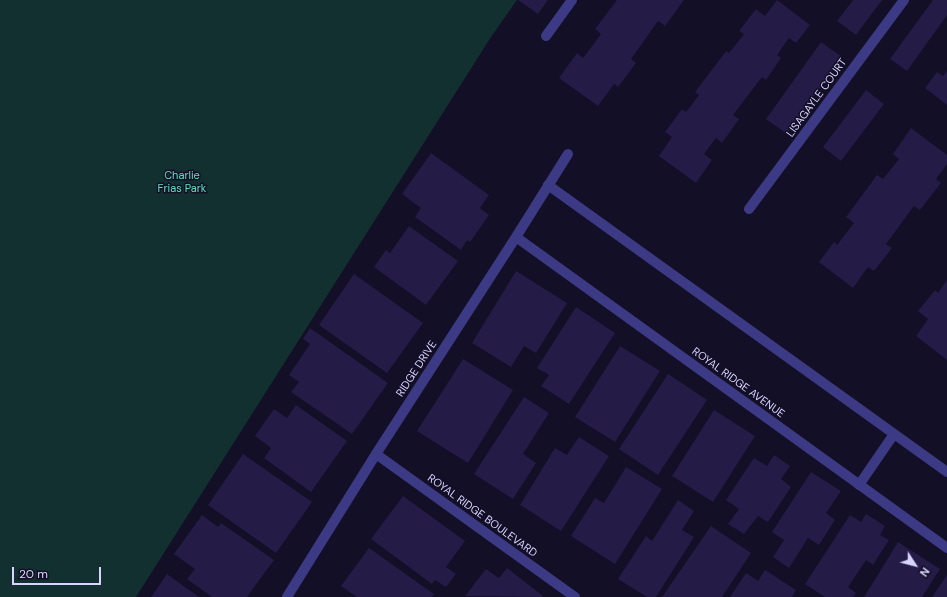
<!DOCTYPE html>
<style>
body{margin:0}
#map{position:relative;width:947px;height:597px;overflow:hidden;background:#130f26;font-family:"DM Sans",sans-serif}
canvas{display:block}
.north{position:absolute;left:895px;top:545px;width:40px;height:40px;-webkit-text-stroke:3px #130f26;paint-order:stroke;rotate:126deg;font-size:11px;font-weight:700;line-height:16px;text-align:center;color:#d9d4ff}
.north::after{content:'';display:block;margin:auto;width:14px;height:18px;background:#d9d4ff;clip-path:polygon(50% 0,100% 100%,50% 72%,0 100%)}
.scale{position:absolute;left:12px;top:567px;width:89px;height:18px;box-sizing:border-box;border:2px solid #d9d4ff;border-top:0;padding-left:5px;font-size:12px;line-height:14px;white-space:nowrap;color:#d9d4ff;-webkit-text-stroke:3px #130f26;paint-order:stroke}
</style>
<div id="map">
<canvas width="947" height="597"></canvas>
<div class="north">N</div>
<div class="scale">20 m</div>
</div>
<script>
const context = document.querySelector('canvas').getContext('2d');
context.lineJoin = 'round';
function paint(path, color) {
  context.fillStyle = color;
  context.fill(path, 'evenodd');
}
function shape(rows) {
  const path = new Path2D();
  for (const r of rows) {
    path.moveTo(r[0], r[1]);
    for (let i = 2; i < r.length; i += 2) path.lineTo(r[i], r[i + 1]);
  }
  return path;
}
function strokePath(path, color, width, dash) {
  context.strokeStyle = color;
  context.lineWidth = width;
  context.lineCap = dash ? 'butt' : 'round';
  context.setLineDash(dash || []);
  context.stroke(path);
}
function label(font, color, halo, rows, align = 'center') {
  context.font = font + ' "DM Sans",sans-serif';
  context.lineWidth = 3;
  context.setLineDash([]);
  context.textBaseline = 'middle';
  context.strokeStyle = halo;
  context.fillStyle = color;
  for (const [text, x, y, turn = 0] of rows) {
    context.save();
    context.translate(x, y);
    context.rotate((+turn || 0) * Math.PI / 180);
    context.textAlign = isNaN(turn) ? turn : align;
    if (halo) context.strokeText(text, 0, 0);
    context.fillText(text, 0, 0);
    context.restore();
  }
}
paint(shape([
 [0,0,517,0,491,37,136,597,0,597]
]), '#12302f');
paint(shape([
 [518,0,548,0,538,14],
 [617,0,684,0,665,26,658,21,631,59,636,63,618,87,614,84,598,106,559,78,577,53,583,58,601,34,595,29],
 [777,0,810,25,796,43,789,38,777,55,781,58,766,80,762,77,733,115,739,119,722,143,716,138,704,154,712,160,696,183,659,156,672,137,665,132,682,109,686,112,699,95,695,92,726,51,729,53,744,34,739,31,756,9,765,16],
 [853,0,882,0,856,35,837,21],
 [933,0,947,0,947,15,907,71,890,59],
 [821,42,842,57,787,134,766,119],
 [947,71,947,105,925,88,937,72,943,76],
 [866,90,884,104,841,161,823,147],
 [911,128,947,155,947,164,936,179,941,183,920,210,914,206,886,244,892,248,874,271,868,267,853,288,819,262,834,242,837,245,854,223,846,217,877,175,883,179,899,159,893,154],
 [431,153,489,195,480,208,489,215,470,242,467,240,461,250,415,217,421,208,402,194],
 [409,226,458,261,426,305,374,267,386,250,390,253],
 [516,271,567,303,536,353,524,346,511,367,472,343],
 [354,274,423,323,387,373,319,325],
 [947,280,947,360,916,336,928,319,918,311,935,290,938,293],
 [576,307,615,333,569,404,541,386,549,375,537,368],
 [310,328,388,383,352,434,291,392,299,382,289,375,310,344,303,339],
 [620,346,660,371,615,442,575,417],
 [463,359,513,390,468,463,417,431],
 [668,374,707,400,658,475,619,449],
 [524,397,549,413,523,454,536,463,513,499,474,474],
 [296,405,347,441,311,492,264,458,271,448,255,436,274,409,287,418],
 [714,410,755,436,713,502,672,476],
 [579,437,609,456,561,531,520,505,555,448,567,455],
 [243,454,312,502,276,553,208,505],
 [774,455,790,466,781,479,791,487,768,522,758,516,744,534,728,524,739,509,726,500,754,458,767,466],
 [626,467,662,489,615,564,571,536,595,498,604,503],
 [811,472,841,491,826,513,835,520,819,545,808,538,789,568,773,557,784,540,772,532],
 [403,496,465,541,446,567,456,574,446,587,435,580,432,584,371,539],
 [678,500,694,511,682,530,694,537,656,597,647,597,618,579,646,536,652,541],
 [866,514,885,526,880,535,889,540,873,565,866,560,848,587,856,593,853,597,825,597,805,584,850,515,861,522],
 [202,515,218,527,221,523,274,560,247,597,212,597,187,579,195,569,174,554],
 [711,526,751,553,722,597,662,597],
 [898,542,940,569,922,597,864,597],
 [369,548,434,594,432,597,357,597,341,586],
 [507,568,543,596,542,597,465,596,486,569,499,578],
 [765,570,796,590,792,597,730,597,746,573,758,581],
 [167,574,199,597,151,597],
 [947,575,947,597,932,597]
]), '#241b47');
strokePath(shape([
 [548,185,947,472],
 [859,485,894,434]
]), '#3d3a85', 10);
strokePath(shape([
 [546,36,572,0],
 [749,209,904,0],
 [516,237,947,548],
 [376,454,575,597],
 [287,597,376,454,516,237,568,154]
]), '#3d3a85', 10);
label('11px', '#d9d4ff', '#130f26', [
 ["LISAGAYLE COURT",817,98,-54],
 ["RIDGE DRIVE",417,369,-57],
 ["ROYAL RIDGE AVENUE",738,383,36],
 ["ROYAL RIDGE BOULEVARD",482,516,36]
]);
label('11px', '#5fe0c0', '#130f26', [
 ["Charlie",182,176],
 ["Frias Park",182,189]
]);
</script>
